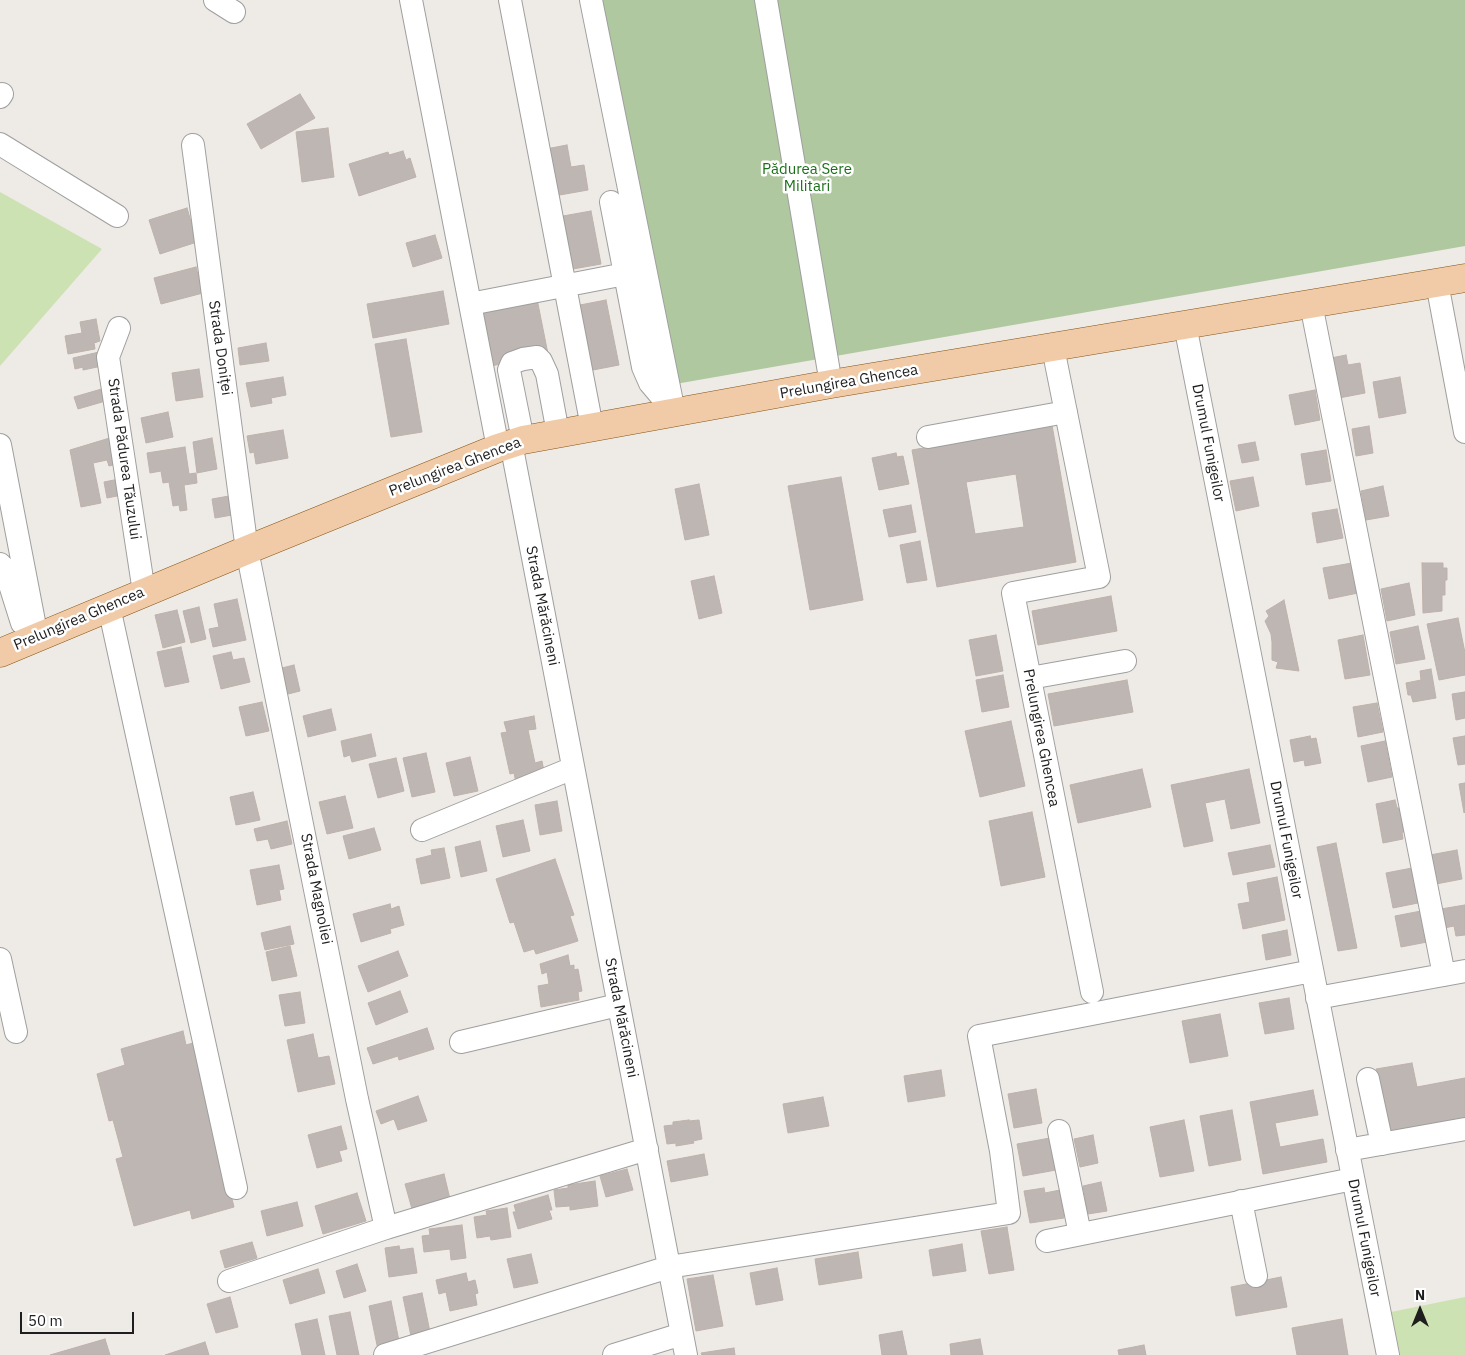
<!DOCTYPE html>
<meta charset="utf-8">
<style>
body{margin:0}
#map{position:relative;width:1465px;height:1355px;overflow:hidden;background:#eeeae6;font-family:"IBM Plex Sans",sans-serif}
canvas{display:block}
.north{position:absolute;left:1395px;top:1285px;width:50px;height:50px;-webkit-text-stroke:4px #fff;paint-order:stroke;rotate:0deg;font-size:14px;font-weight:700;line-height:20px;text-align:center;color:#1e1e1e}
.north::after{content:'';display:block;margin:auto;width:18px;height:22px;background:#1e1e1e;clip-path:polygon(50% 0,100% 100%,50% 72%,0 100%)}
.scale{position:absolute;left:20px;top:1312px;width:114px;height:22px;box-sizing:border-box;border:2px solid #1e1e1e;border-top:0;padding-left:6px;font-size:15px;line-height:18px;white-space:nowrap;color:#1e1e1e;-webkit-text-stroke:4px #fff;paint-order:stroke}
</style>
<div id="map">
<canvas width="1465" height="1355"></canvas>
<div class="north">N</div>
<div class="scale">50 m</div>
</div>
<script>
const context = document.querySelector('canvas').getContext('2d');
context.lineJoin = 'round';
function paint(path, color) {
  context.fillStyle = color;
  context.fill(path, 'evenodd');
}
function shape(rows) {
  const path = new Path2D();
  for (const r of rows) {
    path.moveTo(r[0], r[1]);
    for (let i = 2; i < r.length; i += 2) path.lineTo(r[i], r[i + 1]);
  }
  return path;
}
function strokePath(path, color, width, dash) {
  context.strokeStyle = color;
  context.lineWidth = width;
  context.lineCap = dash ? 'butt' : 'round';
  context.setLineDash(dash || []);
  context.stroke(path);
}
function label(font, color, halo, rows, align = 'center') {
  context.font = font + ' "IBM Plex Sans",sans-serif';
  context.lineWidth = 5;
  context.setLineDash([]);
  context.textBaseline = 'middle';
  context.strokeStyle = halo;
  context.fillStyle = color;
  for (const [text, x, y, turn = 0] of rows) {
    context.save();
    context.translate(x, y);
    context.rotate((+turn || 0) * Math.PI / 180);
    context.textAlign = isNaN(turn) ? turn : align;
    if (halo) context.strokeText(text, 0, 0);
    context.fillText(text, 0, 0);
    context.restore();
  }
}
paint(shape([
 [0,192,102,249,0,366],
 [1465,1297,1465,1355,1400,1355,1391,1312]
]), '#cde2b2');
paint(shape([
 [587,0,1465,0,1465,246,664,386]
]), '#afc89f');
const building = shape([
 [300,94,315,118,261,149,247,124,300,94],
 [328,128,334,177,302,182,296,132,328,128],
 [567,145,571,167,584,165,588,190,554,196,546,149,567,145],
 [403,151,406,160,410,158,416,177,359,196,349,164,388,152,389,155,403,151],
 [187,208,197,242,160,254,149,220,187,208],
 [591,211,601,264,573,269,563,216,591,211],
 [435,235,442,258,413,267,406,243,435,235],
 [196,267,203,293,161,304,154,278,196,267],
 [443,291,449,324,373,338,367,304,443,291],
 [537,299,548,354,491,366,480,310,537,299],
 [606,300,619,365,593,370,580,305,606,300],
 [96,319,100,341,94,343,95,349,68,354,65,336,82,333,80,322,96,319],
 [406,339,422,432,391,437,375,344,406,339],
 [266,343,269,361,240,365,238,348,266,343],
 [99,352,102,366,83,370,83,367,75,369,73,358,99,352],
 [1346,355,1348,365,1360,363,1365,393,1339,398,1331,358,1346,355],
 [199,369,203,397,176,401,172,373,199,369],
 [283,377,286,395,271,398,272,403,251,407,246,383,283,377],
 [1400,377,1406,413,1379,418,1373,382,1400,377],
 [105,388,109,400,78,409,74,397,105,388],
 [1315,390,1320,420,1295,425,1289,395,1315,390],
 [168,412,173,437,146,443,141,418,168,412],
 [1052,425,1076,562,937,587,912,450,1052,425],
 [1016,474,1024,527,975,534,966,482,1016,474],
 [1369,426,1373,453,1356,456,1352,429,1369,426],
 [283,430,288,458,256,464,254,452,250,453,247,436,283,430],
 [113,437,121,463,109,466,107,460,93,463,101,503,81,507,70,450,113,437],
 [212,438,217,469,197,473,193,442,212,438],
 [1255,442,1259,460,1242,463,1238,445,1255,442],
 [185,447,189,474,196,473,197,483,184,485,187,510,180,511,179,505,173,506,169,482,163,483,161,471,150,473,147,453,185,447],
 [1326,450,1331,481,1306,485,1301,454,1326,450],
 [896,453,897,457,903,456,909,484,879,490,872,458,896,453],
 [841,477,863,600,810,610,788,486,841,477],
 [1253,477,1259,506,1236,511,1230,481,1253,477],
 [119,479,122,495,107,498,104,482,119,479],
 [699,484,709,535,685,540,675,489,699,484],
 [1383,486,1389,516,1366,520,1361,491,1383,486],
 [229,496,232,515,215,518,212,499,229,496],
 [911,505,916,532,889,537,883,510,911,505],
 [1337,509,1343,538,1317,543,1312,513,1337,509],
 [920,541,927,580,907,583,900,545,920,541],
 [1352,563,1358,593,1329,599,1323,568,1352,563],
 [1422,563,1443,563,1443,568,1447,568,1447,580,1445,580,1445,595,1442,595,1442,611,1423,613,1422,563],
 [714,576,722,613,699,619,691,581,714,576],
 [1409,583,1415,615,1387,621,1381,589,1409,583],
 [1111,596,1117,631,1038,645,1032,611,1111,596],
 [237,599,246,640,213,647,209,629,219,627,214,604,237,599],
 [1284,600,1299,671,1276,668,1278,662,1272,660,1272,642,1271,634,1265,621,1269,616,1266,611,1284,600],
 [199,607,206,639,191,643,183,611,199,607],
 [177,610,185,642,163,648,155,615,177,610],
 [1458,618,1465,653,1465,675,1439,680,1427,624,1458,618],
 [1418,626,1425,659,1396,664,1390,632,1418,626],
 [996,635,1003,671,976,676,969,640,996,635],
 [1363,635,1370,675,1345,679,1338,640,1363,635],
 [181,647,189,682,165,687,157,652,181,647],
 [231,652,233,660,244,658,250,682,221,689,213,656,231,652],
 [294,665,300,691,288,694,282,668,294,665],
 [1431,669,1436,698,1413,702,1411,695,1408,695,1406,683,1421,680,1420,671,1431,669],
 [1003,675,1009,707,982,712,976,680,1003,675],
 [1127,680,1133,712,1054,726,1048,694,1127,680],
 [1465,692,1465,718,1456,720,1452,694,1465,692],
 [262,702,269,731,246,736,239,707,262,702],
 [1377,703,1383,732,1358,737,1353,707,1377,703],
 [331,709,336,730,308,737,303,716,331,709],
 [534,716,536,729,528,730,535,763,542,761,545,777,516,783,514,773,510,774,501,733,507,732,504,722,534,716],
 [1011,721,1025,786,980,797,965,731,1011,721],
 [371,734,376,756,352,762,350,755,344,757,341,741,371,734],
 [1310,736,1311,739,1316,738,1321,763,1305,766,1304,760,1294,762,1290,740,1310,736],
 [1465,736,1465,764,1458,765,1453,738,1465,736],
 [1385,741,1392,777,1368,782,1361,746,1385,741],
 [426,753,435,792,412,797,403,758,426,753],
 [470,757,478,791,454,796,446,763,470,757],
 [396,758,404,791,378,798,369,764,396,758],
 [1142,769,1151,807,1078,823,1070,785,1142,769],
 [1249,769,1260,823,1231,829,1225,799,1205,803,1213,841,1184,847,1171,785,1249,769],
 [1465,783,1465,812,1464,813,1459,784,1465,783],
 [253,792,260,820,236,825,230,797,253,792],
 [345,796,353,828,327,834,319,802,345,796],
 [1395,800,1397,808,1400,808,1405,832,1402,832,1403,839,1383,843,1376,804,1395,800],
 [557,801,562,831,540,835,535,805,557,801],
 [1032,812,1045,877,1001,886,989,821,1032,812],
 [523,820,530,851,503,857,496,826,523,820],
 [287,821,292,844,271,849,268,839,257,841,254,829,287,821],
 [374,828,381,850,349,859,343,836,374,828],
 [480,841,487,871,461,877,455,847,480,841],
 [1336,843,1357,948,1338,951,1317,847,1336,843],
 [1270,845,1275,867,1233,875,1228,853,1270,845],
 [444,848,450,878,421,884,416,859,432,855,431,850,444,848],
 [1457,850,1462,879,1436,884,1430,855,1457,850],
 [555,859,574,915,570,916,578,941,536,954,534,949,524,952,514,922,510,923,496,879,555,859],
 [279,865,284,889,279,890,281,900,257,905,250,870,279,865],
 [1412,868,1418,903,1393,908,1386,873,1412,868],
 [1277,877,1285,920,1243,929,1238,904,1250,902,1247,883,1277,877],
 [390,904,391,909,399,906,404,925,390,929,391,933,361,942,353,914,390,904],
 [1465,905,1465,935,1456,936,1454,926,1444,928,1441,909,1465,905],
 [1421,911,1427,942,1401,947,1395,916,1421,911],
 [290,926,294,944,265,950,261,933,290,926],
 [1287,930,1291,955,1266,960,1262,935,1287,930],
 [290,946,297,976,272,981,266,952,290,946],
 [398,951,408,976,368,992,358,966,398,951],
 [568,955,570,966,574,965,574,970,578,969,582,991,578,992,579,1000,541,1007,538,986,549,984,547,972,542,974,540,964,568,955],
 [400,991,408,1012,376,1025,368,1003,400,991],
 [300,992,305,1023,285,1026,279,995,300,992],
 [1289,998,1294,1029,1265,1034,1259,1003,1289,998],
 [1220,1014,1228,1056,1190,1063,1182,1021,1220,1014],
 [427,1028,434,1049,399,1060,398,1056,373,1064,367,1048,427,1028],
 [183,1031,186,1045,193,1043,234,1207,192,1219,190,1210,134,1226,116,1159,123,1157,113,1120,109,1121,97,1074,125,1065,121,1049,183,1031],
 [313,1034,318,1058,329,1056,335,1084,298,1092,287,1040,313,1034],
 [1412,1063,1417,1087,1465,1078,1465,1118,1388,1132,1376,1069,1412,1063],
 [941,1070,945,1096,908,1102,904,1076,941,1070],
 [1036,1089,1042,1123,1014,1128,1008,1094,1036,1089],
 [1313,1090,1318,1115,1275,1123,1280,1147,1323,1139,1327,1162,1263,1174,1250,1102,1313,1090],
 [418,1096,427,1121,398,1130,394,1119,381,1124,376,1111,418,1096],
 [823,1097,829,1126,788,1133,783,1104,823,1097],
 [1232,1110,1241,1160,1209,1166,1200,1116,1232,1110],
 [689,1120,689,1121,699,1120,702,1139,693,1141,694,1143,676,1146,676,1143,667,1144,664,1126,673,1125,673,1122,689,1120],
 [1184,1120,1194,1171,1160,1177,1150,1127,1184,1120],
 [341,1126,347,1149,339,1151,342,1161,317,1168,308,1135,341,1126],
 [1093,1135,1098,1163,1080,1167,1074,1139,1093,1135],
 [1050,1138,1056,1170,1023,1176,1017,1144,1050,1138],
 [704,1154,708,1175,671,1182,667,1161,704,1154],
 [627,1169,633,1190,606,1197,600,1176,627,1169],
 [444,1174,450,1199,412,1209,405,1184,444,1174],
 [595,1181,598,1206,570,1210,570,1206,556,1207,554,1190,568,1188,568,1185,595,1181],
 [1101,1182,1107,1211,1088,1214,1083,1186,1101,1182],
 [1044,1188,1045,1193,1060,1190,1064,1218,1030,1223,1024,1191,1044,1188],
 [357,1193,366,1221,323,1234,315,1206,357,1193],
 [548,1195,552,1210,549,1210,552,1219,518,1229,513,1212,516,1212,514,1205,548,1195],
 [297,1202,303,1226,267,1236,261,1211,297,1202],
 [507,1208,511,1237,491,1240,490,1236,477,1238,474,1217,487,1215,486,1211,507,1208],
 [462,1225,466,1258,451,1260,450,1249,424,1252,422,1236,430,1235,429,1229,462,1225],
 [1007,1227,1014,1270,989,1274,981,1231,1007,1227],
 [252,1242,257,1258,225,1268,220,1251,252,1242],
 [962,1244,966,1271,933,1276,929,1250,962,1244],
 [399,1246,400,1250,413,1248,417,1273,389,1277,385,1248,399,1246],
 [858,1252,862,1278,819,1285,815,1259,858,1252],
 [531,1254,538,1283,514,1288,507,1259,531,1254],
 [357,1264,366,1291,344,1298,336,1271,357,1264],
 [777,1268,783,1300,756,1305,750,1273,777,1268],
 [318,1269,325,1293,290,1304,283,1280,318,1269],
 [466,1273,468,1282,475,1280,478,1293,475,1294,477,1305,450,1311,446,1292,439,1294,436,1280,466,1273],
 [713,1275,723,1326,696,1331,687,1279,713,1275],
 [1281,1277,1287,1307,1236,1316,1231,1287,1281,1277],
 [422,1293,431,1337,412,1341,403,1297,422,1293],
 [230,1297,238,1327,216,1333,207,1304,230,1297],
 [391,1301,400,1346,378,1350,369,1306,391,1301],
 [350,1312,359,1355,337,1355,329,1316,350,1312],
 [317,1319,325,1355,302,1355,295,1324,317,1319],
 [1342,1319,1348,1355,1297,1355,1292,1328,1342,1319],
 [902,1331,907,1355,882,1355,879,1335,902,1331],
 [105,1339,110,1355,50,1355,105,1339],
 [980,1339,983,1355,951,1355,950,1344,980,1339],
 [205,1342,209,1355,165,1355,205,1342],
 [1144,1345,1146,1355,1119,1355,1118,1350,1144,1345],
 [734,1348,735,1355,702,1355,701,1353,734,1348]
]);
paint(building, '#beb6b3');
strokePath(building, '#beb1aa', 1);
const minor = shape([
 [215,0,234,12],
 [411,0,498,448],
 [510,0,592,427],
 [591,0,674,412],
 [766,0,831,384],
 [0,97,2,94],
 [0,144,117,216],
 [193,145,247,550,357,1099,386,1228],
 [611,202,643,367,650,383,672,409],
 [1437,283,1465,432],
 [470,304,625,274],
 [1311,304,1444,975],
 [1185,325,1388,1355],
 [119,328,108,357,144,592],
 [1053,348,1099,577,1013,593,1092,992],
 [928,437,1066,412],
 [523,440,509,370,512,363,523,359,537,357,541,361,547,374,558,433],
 [511,443,686,1355],
 [0,445,37,637],
 [0,564,5,569,22,623],
 [109,607,236,1188],
 [1030,678,1125,661],
 [422,830,573,768],
 [0,959,16,1032],
 [1317,998,1465,971],
 [461,1042,618,1005],
 [1368,1079,1382,1144],
 [1059,1131,1080,1234],
 [1347,1150,1465,1129],
 [1241,1201,1256,1276],
 [1047,1241,1353,1179],
 [229,1281,386,1228,647,1149],
 [385,1355,669,1267,1009,1213,1001,1151,979,1036,1312,971],
 [614,1355,682,1334]
]);
const major = shape([
 [0,653,247,550,498,448,523,440,831,384,1465,278]
]);
strokePath(minor, '#9f9f9f', 24);
strokePath(major, '#875612', 29);
strokePath(minor, '#fff', 22);
strokePath(major, '#f1cba8', 28);
label('15px', '#197019', '#fff', [
 ["Pădurea Sere",807,170],
 ["Militari",807,187]
]);
label('15px', '#1e1e1e', '#fff', [
 ["Strada Doniței",220,348,82],
 ["Prelungirea Ghencea",849,382,-10],
 ["Drumul Funigeilor",1208,443,79],
 ["Strada Pădurea Tăuzului",124,459,82],
 ["Prelungirea Ghencea",455,467,-21],
 ["Strada Mărăcineni",542,606,79],
 ["Prelungirea Ghencea",79,619,-23],
 ["Prelungirea Ghencea",1041,738,79],
 ["Drumul Funigeilor",1286,840,79],
 ["Strada Magnoliei",316,889,79],
 ["Strada Mărăcineni",621,1018,79],
 ["Drumul Funigeilor",1364,1238,79]
]);
</script>
